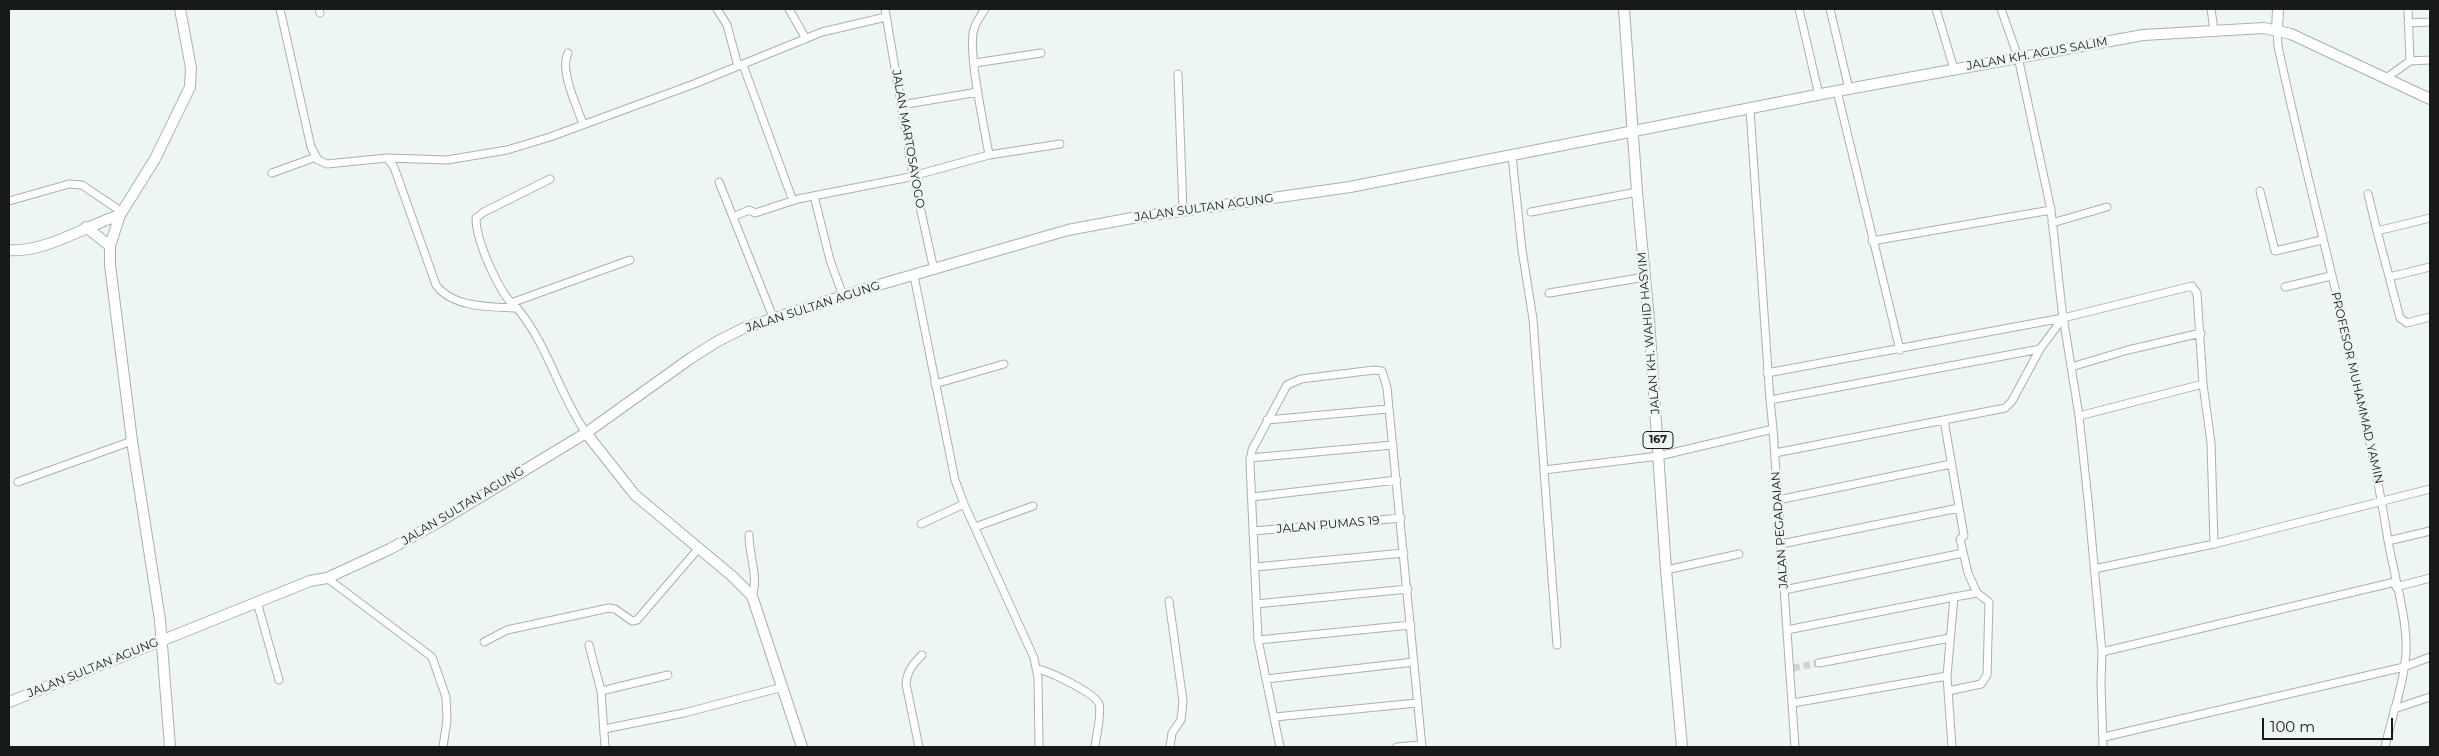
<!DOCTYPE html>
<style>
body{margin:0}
#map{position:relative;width:2439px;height:756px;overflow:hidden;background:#eef6f5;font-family:Montserrat,sans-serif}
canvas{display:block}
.frame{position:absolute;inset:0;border:10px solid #171a19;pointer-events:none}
.scale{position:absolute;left:2262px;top:718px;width:131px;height:22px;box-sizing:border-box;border:2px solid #171a19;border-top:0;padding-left:6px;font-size:15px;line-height:18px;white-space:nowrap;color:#171a19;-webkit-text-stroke:4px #eef6f5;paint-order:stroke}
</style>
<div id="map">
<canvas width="2439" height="756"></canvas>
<div class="frame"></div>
<div class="scale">100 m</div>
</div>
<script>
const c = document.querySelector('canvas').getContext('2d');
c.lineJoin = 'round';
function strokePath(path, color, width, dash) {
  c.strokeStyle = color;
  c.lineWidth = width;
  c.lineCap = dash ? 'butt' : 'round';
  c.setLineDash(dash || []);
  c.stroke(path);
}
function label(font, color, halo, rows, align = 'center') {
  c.font = font + ' Montserrat,sans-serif';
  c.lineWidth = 5;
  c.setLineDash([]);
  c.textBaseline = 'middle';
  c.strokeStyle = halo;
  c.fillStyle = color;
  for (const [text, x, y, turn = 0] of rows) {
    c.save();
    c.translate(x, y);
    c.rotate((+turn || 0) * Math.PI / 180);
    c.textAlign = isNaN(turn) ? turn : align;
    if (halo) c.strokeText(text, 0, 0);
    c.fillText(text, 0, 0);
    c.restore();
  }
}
strokePath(new Path2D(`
 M 1793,668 L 1819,663`), '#ced5d4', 7, [7, 3.5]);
const street = new Path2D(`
 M 280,9 L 311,147 L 318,160 L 327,164 L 387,158 L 394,167 L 436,285 C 453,308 491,307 517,308 C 548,345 559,394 586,433
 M 319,9 L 320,13
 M 717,9 L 727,25 L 738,66
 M 789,9 L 806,39
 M 885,9 L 913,175 L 934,270
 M 985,9 C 981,15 976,22 974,29 C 967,50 985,130 989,155
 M 1799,9 L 1819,95
 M 1830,9 L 1849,89
 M 1936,9 L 1954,69
 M 2001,9 L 2018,57 L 2051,210 L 2062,310 L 2079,416 L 2089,510 L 2102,652 L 2101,683 L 2103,747
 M 2211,9 L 2214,30
 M 2408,9 L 2410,61 L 2430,60
 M 2408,23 L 2430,22
 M 2277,31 L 2278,46 C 2313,211 2361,373 2388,540 C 2393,572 2405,608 2406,640 C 2408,673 2392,715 2385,747
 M 568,53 C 559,70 577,106 583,124
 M 975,63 L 1041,53
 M 743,65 L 793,201
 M 1178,74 L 1183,211
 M 2386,78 L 2410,61
 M 1837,91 L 1900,350
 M 901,105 L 978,92
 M 1750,110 L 1770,400
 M 1512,156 L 1522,250 L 1533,319 L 1544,470
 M 387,158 L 447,160 L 507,150 L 550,137 L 694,84 L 822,32 L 886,17
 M 272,173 L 316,157
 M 719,182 L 773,317
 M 2260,191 L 2275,251 L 2322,240
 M 2368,194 L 2377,231
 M 814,196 L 830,260 L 843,296
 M 9,201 L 69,184 L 82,185 L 122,212
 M 1531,212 L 1637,192
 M 733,217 L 749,210 L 755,213 L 798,199 L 905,178 L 989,155 L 1060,144
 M 2430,218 L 2377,231 L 2400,318 L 2407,323 L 2430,317
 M 2052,223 L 2107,207
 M 1872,241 L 2051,210
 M 914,276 L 955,480 L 964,504 L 1034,658 L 1038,678 L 1039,747
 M 2389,277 L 2430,267
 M 2285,287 L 2331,276
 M 1549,293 L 1645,277
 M 511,303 L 630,260
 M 516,308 C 499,293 476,241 476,218 L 484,212 L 550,179
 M 2071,367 L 2128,350 L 2201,333
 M 1767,373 L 2063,318 L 2192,286 L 2197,293 L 2203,384 L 2211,443 L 2214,544
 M 935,384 L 1004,364
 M 2079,416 L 2203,384
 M 1267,420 L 1388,409
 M 1944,420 L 1964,536 L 1960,539 L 1968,573 L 1977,593 L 1954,597 L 1947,676 L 1952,747
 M 1773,429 L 1770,400 L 2040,349
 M 1775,453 L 2005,408 L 2012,401 L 2040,349 L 2063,318
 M 1250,458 L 1393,445
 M 18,482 L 132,441
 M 1252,497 L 1397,480
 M 1778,500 L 1951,464
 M 921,524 L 964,504
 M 975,527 L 1033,506
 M 1254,531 L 1401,518
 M 749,535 C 749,557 759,576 752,596
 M 2388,541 L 2430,531
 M 1781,544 L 1959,508
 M 1255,567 L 1404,553
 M 2094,569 L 2214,544 L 2430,489
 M 1666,570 L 1739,554
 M 327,578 L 432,657 L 446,697 L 447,720 L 443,747
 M 2396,587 L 2430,578
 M 1784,590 L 1963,553
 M 1169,601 L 1183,701 L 1181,720 L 1172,733 L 1170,747
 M 257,602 L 279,680
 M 1256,604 L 1408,589
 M 1787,630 L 1954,597
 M 1258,640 L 1411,625
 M 484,642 L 507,630 L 609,608 L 615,609 L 632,621 L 637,620 L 698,549
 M 589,645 L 601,691 L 605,747
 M 1557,645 L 1544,470 L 1659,456 L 1773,429 L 1795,747
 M 2102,652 L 2395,582
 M 1819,663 L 1950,638
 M 1037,669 C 1049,671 1095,693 1099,704 C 1102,713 1096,737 1095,747
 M 1266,679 L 1414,662
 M 601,691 L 668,675
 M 1948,691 L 1981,684 L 1987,675 L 1989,602 L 1977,593
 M 1793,703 L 1947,676
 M 2394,709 L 2430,697
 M 1275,717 L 1417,703
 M 604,729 L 684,713 L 783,687
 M 2104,737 L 2404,667 L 2430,657
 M 919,747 L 906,684 C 907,671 913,664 922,655
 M 1280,747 L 1258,640 L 1250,463 L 1252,450 L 1287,385 L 1301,379 L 1374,370 L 1382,371 L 1387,388 L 1422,747
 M 1397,747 L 1421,745`);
const secondary = new Path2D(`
 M 2277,31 L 2278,9
 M 86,227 L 110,246
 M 9,250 C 45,253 85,226 120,215
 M 586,433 L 635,495 L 732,576 L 752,596 L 802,747
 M 9,702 L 310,581 L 327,578 L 390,549 L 437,523 L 586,433 L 691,358 L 718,341 L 744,328 L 868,288 L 1068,230 L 1132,218 L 1350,187 L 1837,91 L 2143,35 L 2264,28 L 2291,34 L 2430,99
 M 170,747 L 160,620 L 132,441 L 110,265 L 110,246 L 120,215 L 155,159 L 190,87 L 191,68 L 180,9`);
const primary = new Path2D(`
 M 1624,9 L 1637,192 L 1649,320 L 1666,570 L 1682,747`);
strokePath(street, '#a9b0b0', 9);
strokePath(secondary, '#a9b0b0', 12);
strokePath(primary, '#a9b0b0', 12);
strokePath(street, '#fff', 7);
strokePath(secondary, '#fff', 10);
strokePath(primary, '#fff', 10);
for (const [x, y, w] of [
 [1658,440,30]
]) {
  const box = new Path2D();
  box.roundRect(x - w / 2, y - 8.5, w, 17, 4);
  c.fillStyle = '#eef6f5';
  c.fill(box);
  strokePath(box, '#171a19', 1);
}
label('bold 11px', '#171a19', null, [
 ["167",1658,440]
]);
label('12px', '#171a19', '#eef6f5', [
 ["JALAN KH. AGUS SALIM",2037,54,-10],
 ["JALAN MARTOSAYOGO",908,139,80],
 ["JALAN SULTAN AGUNG",1204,208,-8],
 ["JALAN SULTAN AGUNG",813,307,-18],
 ["JALAN KH. WAHID HASYIM",1649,333,-95],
 ["PROFESOR MUHAMMAD YAMIN",2357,388,77],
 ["JALAN SULTAN AGUNG",463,506,-31],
 ["JALAN PUMAS 19",1328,525,-5],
 ["JALAN PEGADAIAN",1780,530,-94],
 ["JALAN SULTAN AGUNG",93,668,-22]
]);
</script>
